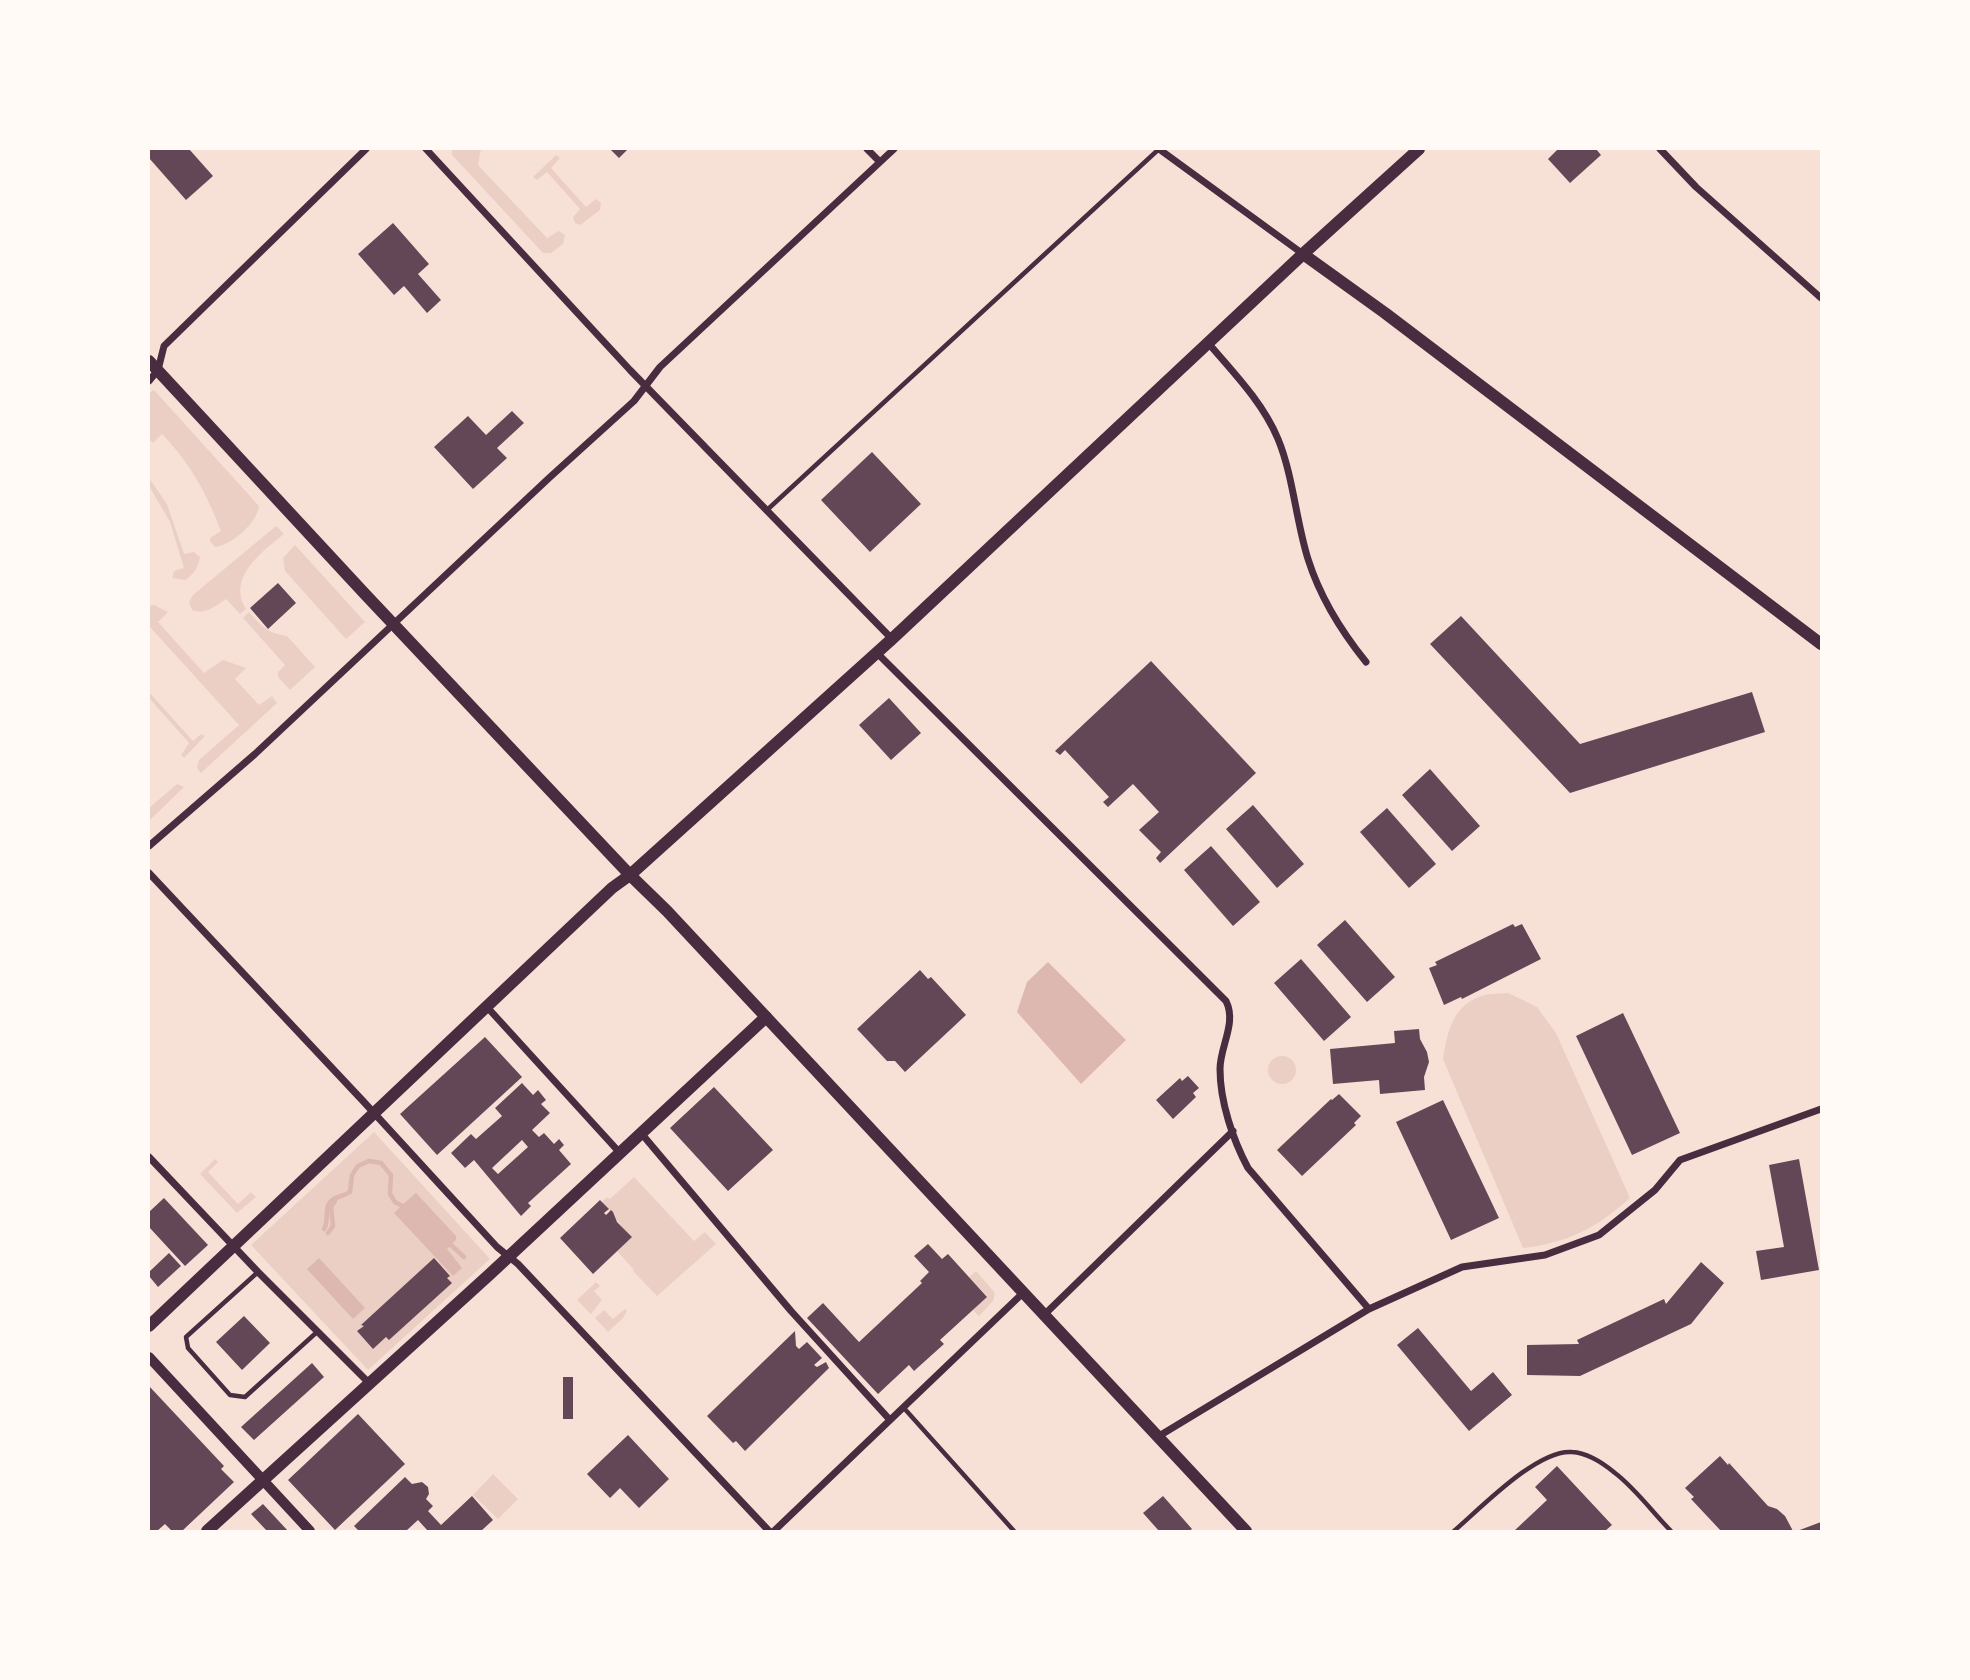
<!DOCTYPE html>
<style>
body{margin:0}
#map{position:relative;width:1970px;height:1680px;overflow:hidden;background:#f7e1d7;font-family:Helvetica,sans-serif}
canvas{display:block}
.frame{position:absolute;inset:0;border:150px solid #fffaf5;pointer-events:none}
</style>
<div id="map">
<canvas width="1970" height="1680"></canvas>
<div class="frame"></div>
</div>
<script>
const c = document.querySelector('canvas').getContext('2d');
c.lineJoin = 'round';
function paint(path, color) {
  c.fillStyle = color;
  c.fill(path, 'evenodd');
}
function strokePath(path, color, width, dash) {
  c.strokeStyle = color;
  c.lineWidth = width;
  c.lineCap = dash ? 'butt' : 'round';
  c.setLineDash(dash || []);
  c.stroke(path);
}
paint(new Path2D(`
 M 452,149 L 481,149 L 478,165 L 547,238 L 559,231 L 565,235 L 563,244 L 551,253 L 543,253 L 452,155 Z
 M 556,155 L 560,158 L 551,168 L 586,207 L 596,199 L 601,203 L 600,210 L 580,225 L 575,223 L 573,217 L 580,209 L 547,172 L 537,180 L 533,177 Z
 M 154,390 L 259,506 C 257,523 232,545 215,547 L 210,541 L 210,538 L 221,531 C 207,494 190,463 162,434 L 153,443 L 149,439 L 149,393 Z
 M 149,478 L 167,504 L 184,554 L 194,552 L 200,557 C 198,568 194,574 185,580 L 172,578 L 174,571 L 184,568 L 170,522 L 149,486 Z
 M 276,526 L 284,534 C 262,552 227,577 246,609 L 240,614 L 226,599 C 215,606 206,615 192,610 L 189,602 L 193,595 Z
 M 295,545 L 365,622 L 346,639 L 285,571 L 283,558 Z
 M 154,605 L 168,612 L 158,622 L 204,673 L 223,660 L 246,668 L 235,679 L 259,705 L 272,696 L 277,703 L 201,773 L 197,768 L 199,760 L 239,725 L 149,626 L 149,606 Z
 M 249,612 C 262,627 268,633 287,636 L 315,667 L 290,690 L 278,677 L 278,672 L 285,665 L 243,618 Z
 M 149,692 L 193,741 L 201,734 L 205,736 L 184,758 L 181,755 L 189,743 L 149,698 Z
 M 177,784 L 184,787 L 149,821 L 149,808 Z
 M 1508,993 L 1537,1007 L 1556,1033 L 1630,1198 C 1597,1228 1567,1243 1523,1248 L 1443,1059 C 1447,1034 1452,1007 1479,997 C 1487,993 1499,994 1508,993 Z
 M1268 1070a14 14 0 1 1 28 0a14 14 0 1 1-28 0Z
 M 374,1132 L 490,1259 L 368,1370 L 251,1245 Z
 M 215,1159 L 218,1162 L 208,1172 L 238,1204 L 251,1192 L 256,1197 L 237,1213 L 200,1174 Z
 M 634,1177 L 694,1241 L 705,1232 L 716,1244 L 657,1296 L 633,1271 L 634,1270 L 617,1251 L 631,1237 C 619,1224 614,1215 602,1202 L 607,1197 L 610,1199 Z
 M 976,1271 L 995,1293 L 993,1301 L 979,1316 L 973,1310 L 987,1296 L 969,1277 Z
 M 596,1282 L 600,1286 L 594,1291 L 602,1300 L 591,1314 L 577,1300 Z
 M 625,1309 L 627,1311 L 623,1318 L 608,1332 L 595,1318 L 604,1310 L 613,1319 Z
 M 493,1474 L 518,1499 L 498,1519 L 473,1495 Z`), '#ebcfc5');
paint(new Path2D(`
 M 1048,962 L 1126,1040 L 1081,1084 L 1017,1012 L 1027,982 Z
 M 416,1193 L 456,1236 L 456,1240 L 451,1244 C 444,1243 435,1243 429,1239 C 414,1228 426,1212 402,1205 Z
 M 401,1206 C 425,1214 413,1229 428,1240 C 434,1245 442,1244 450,1246 L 447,1249 L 462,1268 L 453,1276 L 394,1213 Z
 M 319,1258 L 365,1308 L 353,1319 L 307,1269 Z`), '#dcb8b0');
strokePath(new Path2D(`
 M 324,1229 C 330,1220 323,1207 332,1200 C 338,1196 344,1196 350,1192 L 352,1175 L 358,1166 L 369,1161 L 381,1163 L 391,1175 L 390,1194 L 395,1202 L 416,1213 L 423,1232 L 429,1240 L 451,1245 L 464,1257
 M 328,1233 L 333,1226 L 331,1207 L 335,1201`), '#dcb8b0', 4.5);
paint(new Path2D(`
 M 149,149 L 189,149 L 213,176 L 186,200 L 149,158 Z
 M 610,149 L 628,149 L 619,158 Z
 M 1558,149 L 1596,149 L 1601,155 L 1570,183 L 1548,159 Z
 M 393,223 L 429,264 L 418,274 L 441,300 L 427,313 L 404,286 L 394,295 L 358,254 Z
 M 512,411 L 524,423 L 497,448 L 507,458 L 473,489 L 434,447 L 468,416 L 486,435 Z
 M 872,452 L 921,504 L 870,552 L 821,500 Z
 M 278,583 L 296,603 L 268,629 L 250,608 Z
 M 1461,616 L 1580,744 L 1752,692 L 1765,732 L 1570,793 L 1430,644 Z
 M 1151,661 L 1256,773 L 1160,863 L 1156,858 L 1161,852 L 1139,830 L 1159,812 L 1133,784 L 1108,807 L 1103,802 L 1109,797 L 1065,750 L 1060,755 L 1055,751 Z
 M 889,698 L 921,733 L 891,760 L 859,725 Z
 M 1430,769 L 1480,826 L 1452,851 L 1402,795 Z
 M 1253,805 L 1304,864 L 1277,888 L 1226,829 Z
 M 1387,808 L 1436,864 L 1409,888 L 1360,832 Z
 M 1211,846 L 1260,902 L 1233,926 L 1184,870 Z
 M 1345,920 L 1395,977 L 1367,1002 L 1317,945 Z
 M 1513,924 L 1515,927 L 1522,924 L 1541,959 L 1462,999 L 1461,997 L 1444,1005 L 1429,968 L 1437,965 L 1435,962 Z
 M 1301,959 L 1351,1017 L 1324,1041 L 1274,983 Z
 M 920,970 L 928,979 L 931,977 L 966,1015 L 905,1072 L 895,1061 L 887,1061 L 857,1029 Z
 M 1623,1013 L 1680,1133 L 1632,1155 L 1576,1036 Z
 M 1419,1029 L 1420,1039 L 1427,1052 L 1429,1062 L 1424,1077 L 1425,1090 L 1380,1094 L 1379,1080 L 1333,1084 L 1330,1049 L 1395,1043 L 1394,1031 Z
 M 485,1037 L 522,1077 L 437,1155 L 400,1114 Z
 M 1188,1076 L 1199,1088 L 1193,1093 L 1196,1097 L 1173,1119 L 1156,1100 L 1180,1078 L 1182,1081 Z
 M 522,1083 L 533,1095 L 538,1090 L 546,1100 L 541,1104 L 550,1113 L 532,1130 L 539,1137 L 544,1133 L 554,1144 L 559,1139 L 564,1145 L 559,1150 L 571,1164 L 528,1203 L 531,1206 L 521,1216 L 474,1160 L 465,1168 L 451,1153 L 471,1134 L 476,1139 L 502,1116 L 495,1108 ZM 522,1140 L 528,1147 L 498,1174 L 492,1168 Z
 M 714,1087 L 773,1150 L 728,1191 L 670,1128 Z
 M 1339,1094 L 1361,1116 L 1354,1123 L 1356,1125 L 1302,1176 L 1277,1150 L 1331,1099 L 1332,1100 Z
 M 1443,1100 L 1499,1218 L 1451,1240 L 1396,1122 Z
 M 1799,1159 L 1819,1270 L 1761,1280 L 1756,1251 L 1784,1247 L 1769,1165 Z
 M 164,1198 L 208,1245 L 185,1266 L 149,1227 L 149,1212 Z
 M 600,1200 L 609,1209 L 604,1213 L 606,1215 L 611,1210 L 613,1212 L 617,1222 L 632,1237 L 593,1274 L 560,1238 Z
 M 928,1244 L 942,1259 L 948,1254 L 987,1297 L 940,1340 L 944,1344 L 914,1371 L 909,1365 L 878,1394 L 807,1318 L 823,1303 L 859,1342 L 922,1283 L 920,1281 L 929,1272 L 914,1256 Z
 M 169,1253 L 181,1266 L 158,1287 L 149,1276 L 149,1272 Z
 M 434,1258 L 450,1276 L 447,1278 L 452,1283 L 389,1340 L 386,1337 L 373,1349 L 357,1331 L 364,1326 L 361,1325 Z
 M 1701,1262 L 1724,1283 L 1691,1324 L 1580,1376 L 1527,1375 L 1527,1345 L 1579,1344 L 1577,1340 L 1664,1299 L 1666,1304 Z
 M 244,1316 L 270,1343 L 242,1370 L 216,1342 Z
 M 1418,1328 L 1471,1391 L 1493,1372 L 1512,1395 L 1469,1431 L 1397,1345 Z
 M 795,1331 L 796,1346 L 799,1349 L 807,1342 L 822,1358 L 814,1365 L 817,1367 L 826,1362 L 829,1368 L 745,1451 L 736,1441 L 733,1443 L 707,1416 Z
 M 312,1363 L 324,1377 L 254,1440 L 241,1427 Z
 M 563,1377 L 573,1377 L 573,1419 L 563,1419 Z
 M 149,1386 L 224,1466 L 221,1469 L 234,1482 L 182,1531 L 172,1531 L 165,1524 L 157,1531 L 149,1531 Z
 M 358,1414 L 405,1464 L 335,1530 L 288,1480 Z
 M 628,1435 L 669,1479 L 639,1508 L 620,1488 L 610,1498 L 587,1474 Z
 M 1720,1456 L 1728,1465 L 1729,1463 L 1768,1506 L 1777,1509 L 1785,1516 L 1793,1531 L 1721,1531 L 1691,1499 L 1694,1497 L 1685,1488 Z
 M 1557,1466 L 1612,1525 L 1605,1531 L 1514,1531 L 1547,1500 L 1535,1487 Z
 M 405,1477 L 412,1484 L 422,1482 L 428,1487 L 429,1494 L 426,1499 L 433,1506 L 428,1511 L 441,1525 L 472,1496 L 493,1520 L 481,1531 L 428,1531 L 418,1520 L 406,1531 L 359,1531 L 354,1526 Z
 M 1163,1496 L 1192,1529 L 1189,1531 L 1159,1531 L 1143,1513 Z
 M 263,1504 L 288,1531 L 267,1531 L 251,1514 Z
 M 1821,1522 L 1821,1531 L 1797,1531 Z`), '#644757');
strokePath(new Path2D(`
 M 767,510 L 1159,149
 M 258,1272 L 186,1337 L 188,1348 L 230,1395 L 245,1397 L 317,1332
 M 903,1407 L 1014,1531
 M 1454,1531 C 1480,1509 1537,1449 1572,1452 C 1588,1453 1603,1463 1615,1473 C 1636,1489 1653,1513 1671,1531`), '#4a2c40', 4.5);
strokePath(new Path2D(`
 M 426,149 L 630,370 L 892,639
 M 867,149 L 880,162
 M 1159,149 L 1303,254
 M 1660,149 L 1696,187 L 1821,298
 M 1209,344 C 1234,373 1263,403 1278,439 C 1293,475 1296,521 1308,559 C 1320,597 1341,631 1366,662
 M 149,381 L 158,370 L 164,346 L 366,149
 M 877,653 L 1226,1001 C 1237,1023 1220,1046 1220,1069 C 1220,1102 1233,1140 1248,1168 L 1369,1309
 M 149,846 L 255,754 L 549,478 L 634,401 L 660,367 L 894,149
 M 149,873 L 363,1101 L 497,1247 L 518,1264 L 769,1531
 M 487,1007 L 620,1153
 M 641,1133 L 791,1311 L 890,1420
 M 149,1157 L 258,1272 L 368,1382
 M 1045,1314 L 1233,1131
 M 1159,1436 L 1369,1309 L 1462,1267 L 1545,1255 L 1599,1235 L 1655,1190 L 1680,1160 L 1821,1109
 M 774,1531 L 1024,1292`), '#4a2c40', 7);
strokePath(new Path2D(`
 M 149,1357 L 310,1531`), '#4a2c40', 10);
strokePath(new Path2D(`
 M 149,1326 L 612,888 L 630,875
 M 207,1531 L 490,1274 L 766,1017`), '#4a2c40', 12);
strokePath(new Path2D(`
 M 1303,254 L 1385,313 L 1821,644
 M 149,361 L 364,593 L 630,875 L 667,911 L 1246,1531
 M 630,875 L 892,639 L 1303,254 L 1419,149`), '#4a2c40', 12);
</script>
